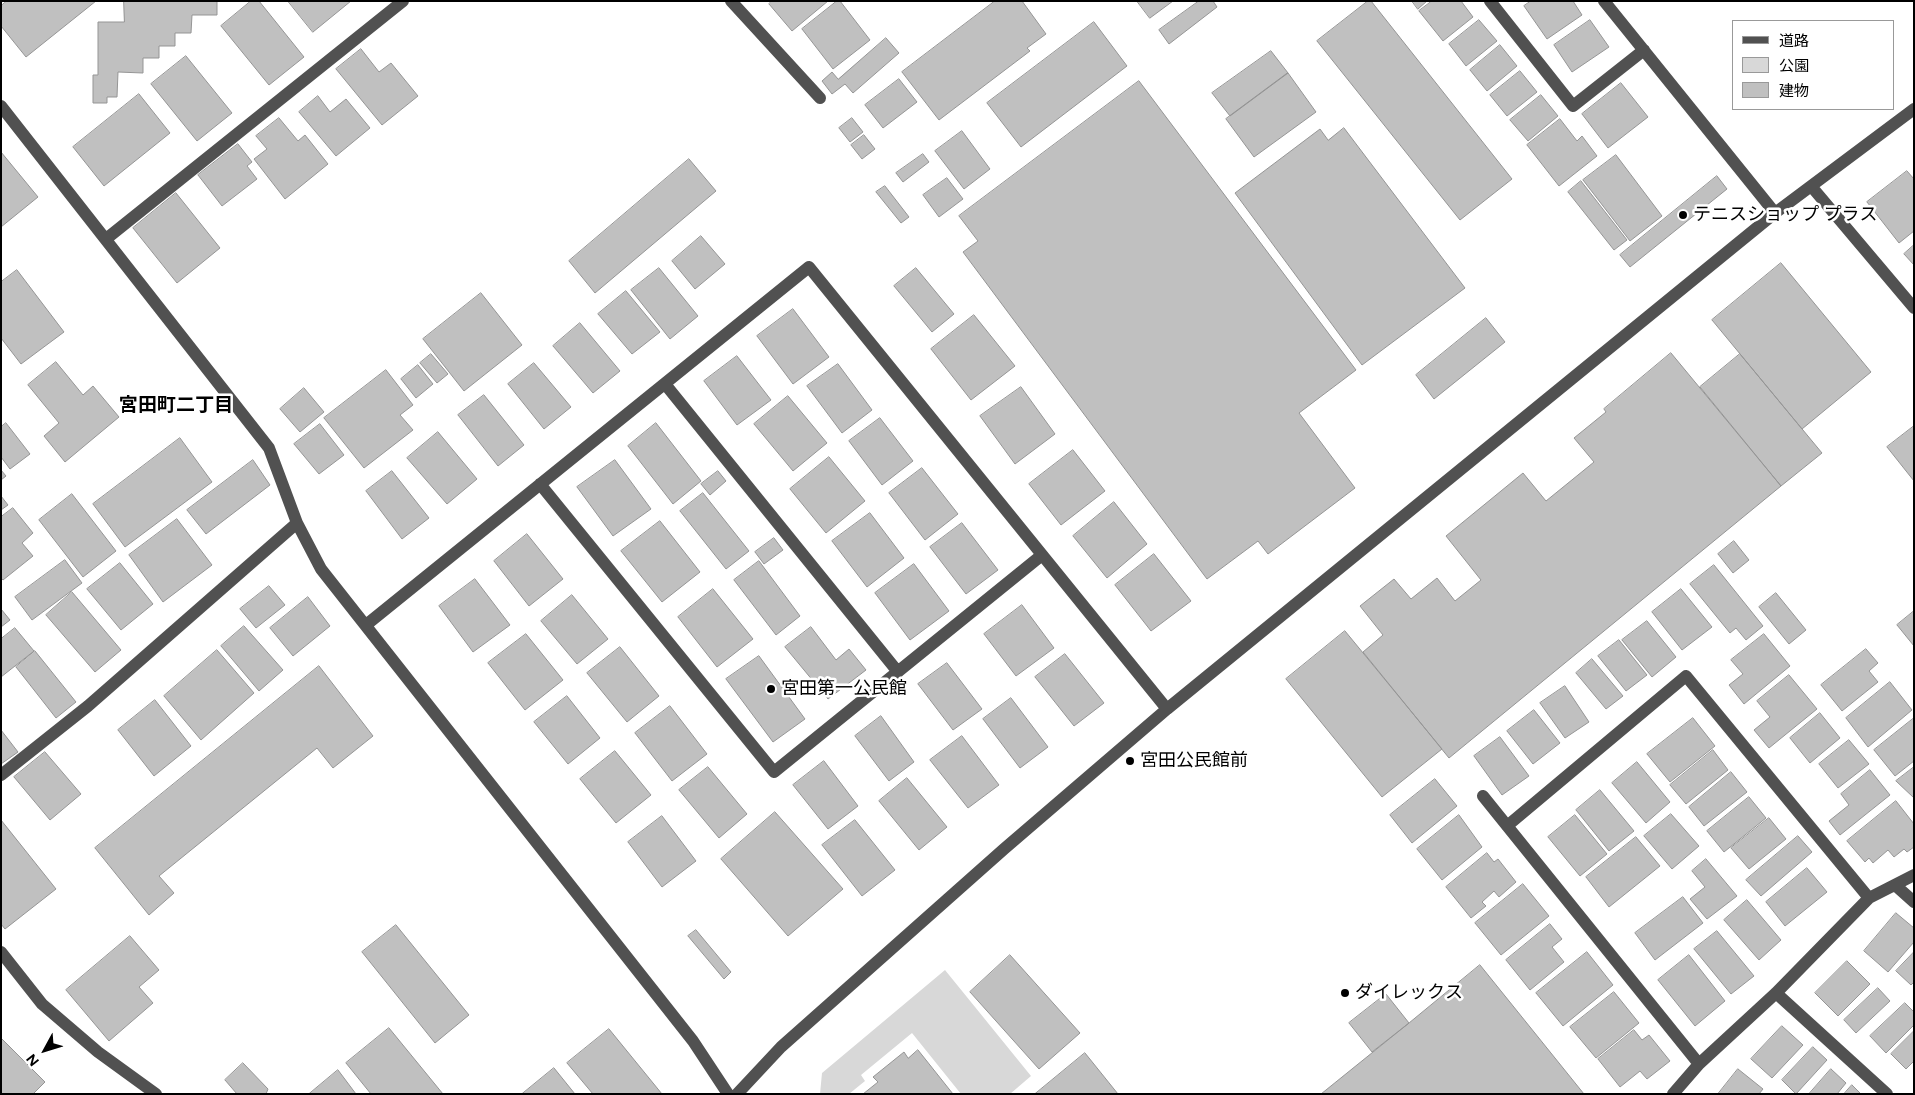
<!DOCTYPE html>
<meta charset="utf-8">
<style>
body{margin:0}
#map{position:relative;width:1915px;height:1095px;overflow:hidden;background:#fff;font-family:Figtree,"Noto Sans JP",sans-serif}
canvas{display:block}
.frame{position:absolute;inset:0;border:2px solid #000;pointer-events:none}
.legend{position:absolute;left:1732px;top:20px;width:162px;height:90px;box-sizing:border-box;background:#fff;border:1px solid #999;margin:0;padding:6px 9px;list-style:none;font-size:15px;color:#000}
.legend li{display:flex;align-items:center;gap:10px;height:25px}
.legend b{width:25px;border:1px solid #999}
.north{position:absolute;left:20px;top:1025px;width:50px;height:50px;-webkit-text-stroke:4px #fff;paint-order:stroke;rotate:231deg;font-size:14px;font-weight:700;line-height:20px;text-align:center;color:#000}
.north::after{content:'';display:block;margin:auto;width:18px;height:22px;background:#000;clip-path:polygon(50% 0,100% 100%,50% 72%,0 100%)}
</style>
<div id="map">
<canvas width="1915" height="1095"></canvas>
<div class="frame"></div>
<ul class="legend">
<li><b style="height:6px;background:#515151"></b>道路</li>
<li><b style="height:14px;background:#d8d8d8"></b>公園</li>
<li><b style="height:14px;background:#c0c0c0"></b>建物</li>
</ul>
<div class="north">N</div>
</div>
<script>
const c = document.querySelector('canvas').getContext('2d');
c.lineJoin = 'round';
function paint(path, color) {
  c.fillStyle = color;
  c.fill(path, 'evenodd');
}
function strokePath(path, color, width, dash) {
  c.strokeStyle = color;
  c.lineWidth = width;
  c.lineCap = dash ? 'butt' : 'round';
  c.setLineDash(dash || []);
  c.stroke(path);
}
function label(font, color, halo, rows, align = 'center') {
  c.font = font + ' Figtree,"Noto Sans JP",sans-serif';
  c.lineWidth = 5;
  c.setLineDash([]);
  c.textBaseline = 'middle';
  c.strokeStyle = halo;
  c.fillStyle = color;
  for (const [text, x, y, turn = 0] of rows) {
    c.save();
    c.translate(x, y);
    c.rotate((+turn || 0) * Math.PI / 180);
    c.textAlign = isNaN(turn) ? turn : align;
    if (halo) c.strokeText(text, 0, 0);
    c.fillText(text, 0, 0);
    c.restore();
  }
}
paint(new Path2D(`
 M 945,970 L 1031,1076 L 1010,1094 L 961,1094 L 912,1033 L 861,1075 L 865,1081 L 849,1094 L 820,1094 L 822,1073 Z`), '#d8d8d8');
const building = new Path2D(`
 M 7,1 L 96,1 L 26,57 L 1,26 L 1,6 Z
 M 124,1 L 217,1 L 217,15 L 192,15 L 191,33 L 175,33 L 175,46 L 159,46 L 159,58 L 143,58 L 143,73 L 118,72 L 117,97 L 107,97 L 107,103 L 93,103 L 93,75 L 98,75 L 98,22 L 124,22 Z
 M 251,1 L 259,1 L 304,57 L 269,85 L 221,26 Z
 M 288,1 L 351,1 L 313,32 Z
 M 772,1 L 828,1 L 792,31 L 769,4 Z
 M 837,1 L 840,1 L 870,40 L 833,69 L 802,29 Z
 M 995,1 L 1022,1 L 1046,34 L 1027,48 L 1030,51 L 939,120 L 902,72 Z
 M 1137,1 L 1173,1 L 1150,18 Z
 M 1199,1 L 1213,1 L 1217,7 L 1169,44 L 1159,30 Z
 M 1368,1 L 1371,1 L 1512,179 L 1460,220 L 1317,41 Z
 M 1412,1 L 1427,1 L 1418,9 Z
 M 1432,1 L 1461,1 L 1473,17 L 1443,41 L 1419,11 Z
 M 1531,1 L 1573,1 L 1582,15 L 1547,39 L 1524,6 Z
 M 1479,20 L 1497,41 L 1466,66 L 1449,44 Z
 M 1590,20 L 1609,47 L 1572,72 L 1554,45 Z
 M 1094,22 L 1127,66 L 1021,147 L 987,103 Z
 M 886,38 L 899,53 L 853,93 L 845,84 L 832,94 L 822,81 L 832,72 L 838,79 Z
 M 1500,45 L 1517,66 L 1487,91 L 1470,70 Z
 M 361,49 L 379,72 L 391,63 L 418,96 L 382,125 L 336,69 Z
 M 1271,51 L 1288,73 L 1230,116 L 1212,93 Z
 M 186,56 L 232,113 L 197,141 L 151,84 Z
 M 1520,71 L 1537,92 L 1507,116 L 1490,95 Z
 M 1288,73 L 1316,112 L 1254,157 L 1226,119 Z
 M 899,79 L 917,102 L 883,128 L 865,105 Z
 M 1139,81 L 1356,370 L 1299,413 L 1355,488 L 1268,554 L 1258,541 L 1207,579 L 963,252 L 978,241 L 959,216 Z
 M 1621,83 L 1648,117 L 1608,148 L 1582,114 Z
 M 139,94 L 170,133 L 104,186 L 73,147 Z
 M 1541,95 L 1558,116 L 1528,141 L 1510,120 Z
 M 318,96 L 330,112 L 346,99 L 370,128 L 336,156 L 299,112 Z
 M 279,118 L 298,141 L 305,135 L 328,164 L 285,199 L 254,159 L 267,149 L 256,136 Z
 M 852,118 L 863,132 L 850,142 L 839,128 Z
 M 1560,119 L 1577,141 L 1582,136 L 1597,156 L 1559,186 L 1527,145 Z
 M 1344,128 L 1465,288 L 1362,365 L 1235,193 L 1320,129 L 1328,140 Z
 M 962,131 L 990,169 L 964,189 L 935,151 Z
 M 864,135 L 875,149 L 862,159 L 851,145 Z
 M 238,144 L 252,162 L 247,166 L 257,179 L 222,206 L 198,175 Z
 M 1,152 L 38,197 L 1,227 Z
 M 923,154 L 929,162 L 903,182 L 896,173 Z
 M 1616,155 L 1662,216 L 1630,241 L 1583,180 Z
 M 689,159 L 716,191 L 595,293 L 569,261 Z
 M 1907,171 L 1914,179 L 1914,231 L 1899,243 L 1867,202 Z
 M 1717,176 L 1727,189 L 1630,267 L 1620,255 Z
 M 947,178 L 963,199 L 939,217 L 923,195 Z
 M 1581,181 L 1627,240 L 1614,250 L 1568,192 Z
 M 885,186 L 909,217 L 901,223 L 876,192 Z
 M 176,193 L 220,248 L 177,283 L 133,228 Z
 M 701,236 L 725,264 L 695,289 L 672,261 Z
 M 1914,245 L 1914,265 L 1904,254 Z
 M 1781,263 L 1871,372 L 1802,429 L 1712,320 Z
 M 659,268 L 698,316 L 670,339 L 631,290 Z
 M 916,268 L 954,314 L 932,332 L 894,286 Z
 M 17,270 L 64,332 L 21,364 L 1,338 L 1,282 Z
 M 626,291 L 660,332 L 632,354 L 598,314 Z
 M 481,293 L 522,345 L 464,391 L 423,339 Z
 M 793,309 L 829,357 L 793,384 L 757,336 Z
 M 974,315 L 1015,366 L 971,400 L 931,349 Z
 M 1486,318 L 1505,342 L 1434,399 L 1416,375 Z
 M 580,323 L 620,371 L 593,393 L 553,346 Z
 M 1671,353 L 1781,486 L 1449,758 L 1363,652 L 1383,635 L 1360,606 L 1394,579 L 1411,599 L 1437,578 L 1455,601 L 1481,580 L 1446,536 L 1523,473 L 1546,501 L 1594,462 L 1574,438 L 1606,412 L 1604,409 Z
 M 431,354 L 448,374 L 437,383 L 420,363 Z
 M 1740,354 L 1822,453 L 1781,486 L 1700,387 Z
 M 737,356 L 771,400 L 737,425 L 704,381 Z
 M 56,362 L 83,395 L 93,386 L 119,417 L 65,462 L 44,436 L 59,423 L 28,385 Z
 M 534,363 L 571,407 L 544,429 L 508,384 Z
 M 838,364 L 872,410 L 842,433 L 807,386 Z
 M 418,365 L 433,384 L 416,398 L 401,379 Z
 M 386,370 L 413,405 L 400,415 L 413,430 L 364,468 L 324,418 Z
 M 1021,387 L 1055,434 L 1015,464 L 980,416 Z
 M 304,388 L 324,412 L 300,432 L 280,409 Z
 M 484,395 L 524,445 L 498,466 L 458,415 Z
 M 788,396 L 827,443 L 793,471 L 754,424 Z
 M 880,418 L 913,461 L 882,485 L 849,441 Z
 M 6,423 L 30,454 L 10,469 L 1,457 L 1,427 Z
 M 656,423 L 701,481 L 673,504 L 628,446 Z
 M 320,424 L 344,455 L 319,474 L 294,444 Z
 M 1914,426 L 1914,481 L 1887,447 Z
 M 438,432 L 477,479 L 447,504 L 407,458 Z
 M 180,438 L 212,482 L 125,547 L 93,504 Z
 M 1073,450 L 1105,491 L 1061,525 L 1029,484 Z
 M 829,457 L 865,501 L 826,533 L 790,489 Z
 M 253,460 L 270,485 L 206,534 L 187,510 Z
 M 615,460 L 651,509 L 613,536 L 577,487 Z
 M 922,468 L 958,514 L 925,540 L 889,493 Z
 M 1,470 L 6,476 L 1,480 Z
 M 392,471 L 429,518 L 402,539 L 366,491 Z
 M 718,471 L 726,481 L 710,495 L 701,484 Z
 M 703,493 L 749,551 L 726,569 L 680,511 Z
 M 72,494 L 116,551 L 83,577 L 39,520 Z
 M 1,496 L 8,505 L 1,510 Z
 M 1114,502 L 1147,544 L 1107,578 L 1073,536 Z
 M 13,508 L 33,533 L 22,543 L 33,556 L 3,580 L 1,578 L 1,517 Z
 M 870,513 L 904,558 L 867,587 L 832,541 Z
 M 177,519 L 212,565 L 163,602 L 129,555 Z
 M 660,521 L 700,572 L 662,602 L 621,551 Z
 M 962,523 L 998,570 L 966,594 L 930,547 Z
 M 527,534 L 563,579 L 529,606 L 494,561 Z
 M 774,538 L 783,550 L 764,564 L 755,552 Z
 M 1734,541 L 1749,560 L 1733,573 L 1718,554 Z
 M 1154,554 L 1191,601 L 1151,631 L 1115,585 Z
 M 65,560 L 82,583 L 32,620 L 15,597 Z
 M 759,561 L 800,616 L 776,635 L 734,580 Z
 M 120,563 L 153,604 L 121,630 L 87,589 Z
 M 914,564 L 949,611 L 910,640 L 875,593 Z
 M 1714,565 L 1763,626 L 1746,640 L 1736,628 L 1730,633 L 1690,584 Z
 M 475,579 L 510,625 L 473,652 L 439,606 Z
 M 269,586 L 285,605 L 256,628 L 240,609 Z
 M 713,589 L 753,639 L 717,667 L 678,617 Z
 M 1681,589 L 1712,627 L 1682,650 L 1652,612 Z
 M 72,592 L 121,650 L 95,672 L 46,615 Z
 M 1776,593 L 1806,630 L 1789,644 L 1759,607 Z
 M 572,595 L 608,639 L 577,664 L 541,621 Z
 M 308,597 L 330,626 L 293,656 L 270,628 Z
 M 1022,605 L 1054,648 L 1016,676 L 984,634 Z
 M 1,609 L 10,620 L 1,627 Z
 M 1914,611 L 1914,646 L 1897,625 Z
 M 1647,621 L 1676,657 L 1652,677 L 1622,640 Z
 M 244,626 L 283,670 L 259,691 L 221,646 Z
 M 811,627 L 836,660 L 849,649 L 866,670 L 828,699 L 785,647 Z
 M 15,628 L 34,651 L 1,677 L 1,639 Z
 M 1345,631 L 1442,749 L 1382,797 L 1286,679 Z
 M 526,634 L 563,680 L 525,710 L 488,663 Z
 M 1764,634 L 1790,666 L 1744,704 L 1729,685 L 1743,674 L 1731,660 Z
 M 1619,640 L 1647,675 L 1626,691 L 1598,656 Z
 M 620,647 L 659,696 L 627,722 L 587,673 Z
 M 1866,649 L 1878,663 L 1869,671 L 1878,682 L 1842,711 L 1821,685 Z
 M 217,650 L 254,693 L 201,740 L 164,696 Z
 M 35,651 L 76,702 L 56,718 L 16,667 Z
 M 1065,654 L 1104,703 L 1074,726 L 1035,677 Z
 M 759,656 L 805,719 L 773,742 L 726,679 Z
 M 1592,659 L 1623,696 L 1606,709 L 1576,673 Z
 M 947,663 L 982,709 L 953,730 L 918,684 Z
 M 319,666 L 373,736 L 333,768 L 317,748 L 159,876 L 174,893 L 149,915 L 95,848 Z
 M 1789,675 L 1817,709 L 1769,748 L 1754,730 L 1770,717 L 1757,701 Z
 M 1890,682 L 1912,710 L 1868,747 L 1846,718 Z
 M 1565,686 L 1589,722 L 1565,738 L 1540,703 Z
 M 567,696 L 600,738 L 568,764 L 534,722 Z
 M 1011,698 L 1048,747 L 1020,768 L 983,719 Z
 M 155,700 L 191,746 L 154,776 L 118,730 Z
 M 670,706 L 707,754 L 672,781 L 635,733 Z
 M 1534,710 L 1560,743 L 1533,764 L 1507,731 Z
 M 1820,713 L 1840,738 L 1810,763 L 1790,738 Z
 M 881,716 L 914,762 L 889,781 L 855,736 Z
 M 1693,718 L 1715,746 L 1670,782 L 1647,754 Z
 M 1914,718 L 1914,761 L 1895,776 L 1874,750 Z
 M 1,730 L 18,752 L 1,764 Z
 M 962,736 L 999,785 L 968,808 L 930,760 Z
 M 1500,737 L 1529,776 L 1502,795 L 1474,756 Z
 M 1849,740 L 1869,764 L 1838,788 L 1819,764 Z
 M 1713,750 L 1728,770 L 1686,804 L 1670,785 Z
 M 615,751 L 651,795 L 616,823 L 580,779 Z
 M 45,752 L 81,794 L 50,820 L 14,777 Z
 M 824,761 L 858,806 L 828,829 L 793,785 Z
 M 1637,762 L 1670,802 L 1646,823 L 1612,783 Z
 M 708,767 L 747,814 L 719,838 L 679,790 Z
 M 1914,767 L 1914,798 L 1896,781 Z
 M 1870,770 L 1890,795 L 1840,835 L 1829,821 L 1849,805 L 1841,794 Z
 M 1731,772 L 1747,792 L 1704,826 L 1689,807 Z
 M 907,778 L 947,827 L 919,850 L 879,801 Z
 M 1435,779 L 1457,806 L 1412,843 L 1390,815 Z
 M 1600,790 L 1634,831 L 1609,851 L 1576,810 Z
 M 1749,797 L 1766,818 L 1724,852 L 1707,831 Z
 M 1896,801 L 1914,824 L 1914,847 L 1907,852 L 1904,849 L 1894,857 L 1888,850 L 1873,863 L 1869,858 L 1865,862 L 1847,841 Z
 M 775,812 L 843,889 L 788,936 L 721,859 Z
 M 1671,814 L 1699,846 L 1672,869 L 1644,836 Z
 M 1459,815 L 1482,847 L 1442,880 L 1417,849 Z
 M 1575,815 L 1607,854 L 1580,876 L 1548,837 Z
 M 662,816 L 696,861 L 662,887 L 628,842 Z
 M 1769,818 L 1786,839 L 1749,869 L 1731,848 Z
 M 1,820 L 56,889 L 5,929 L 1,924 Z
 M 855,820 L 895,870 L 862,896 L 822,845 Z
 M 1798,836 L 1812,852 L 1761,896 L 1746,880 Z
 M 1636,837 L 1660,866 L 1609,907 L 1586,877 Z
 M 1487,853 L 1494,862 L 1498,859 L 1516,882 L 1499,897 L 1494,891 L 1482,902 L 1486,906 L 1471,918 L 1446,887 Z
 M 1706,859 L 1737,896 L 1707,919 L 1690,899 L 1705,887 L 1692,871 Z
 M 1807,868 L 1827,892 L 1785,926 L 1766,902 Z
 M 1523,884 L 1549,916 L 1501,955 L 1475,923 Z
 M 1683,897 L 1703,923 L 1655,960 L 1635,933 Z
 M 1747,900 L 1781,940 L 1759,960 L 1724,920 Z
 M 1896,913 L 1914,928 L 1914,942 L 1888,972 L 1864,951 Z
 M 1550,924 L 1562,939 L 1552,947 L 1564,962 L 1530,990 L 1506,960 Z
 M 396,925 L 469,1015 L 435,1043 L 362,952 Z
 M 696,930 L 731,972 L 724,979 L 688,936 Z
 M 1717,931 L 1754,976 L 1731,994 L 1694,949 Z
 M 130,936 L 159,970 L 139,987 L 153,1003 L 109,1041 L 66,990 Z
 M 1587,952 L 1613,985 L 1563,1026 L 1536,993 Z
 M 1914,952 L 1914,982 L 1911,985 L 1896,971 Z
 M 1010,955 L 1080,1033 L 1039,1069 L 970,992 Z
 M 1689,955 L 1725,1001 L 1695,1026 L 1658,980 Z
 M 1847,961 L 1870,984 L 1838,1016 L 1815,993 Z
 M 1480,965 L 1584,1094 L 1321,1094 L 1409,1023 Z
 M 1878,988 L 1890,1001 L 1856,1033 L 1844,1020 Z
 M 1614,992 L 1639,1023 L 1596,1058 L 1570,1027 Z
 M 1386,994 L 1409,1023 L 1372,1052 L 1349,1023 Z
 M 1905,1003 L 1914,1012 L 1914,1025 L 1886,1053 L 1870,1036 Z
 M 1782,1026 L 1803,1045 L 1772,1078 L 1751,1059 Z
 M 389,1028 L 443,1094 L 371,1094 L 346,1063 Z
 M 609,1029 L 662,1094 L 593,1094 L 567,1063 Z
 M 1634,1030 L 1642,1040 L 1649,1035 L 1670,1061 L 1647,1079 L 1640,1071 L 1620,1087 L 1598,1059 Z
 M 1914,1031 L 1914,1061 L 1906,1069 L 1891,1054 Z
 M 1,1038 L 45,1082 L 33,1094 L 1,1094 Z
 M 1813,1047 L 1827,1060 L 1796,1094 L 1782,1080 Z
 M 918,1050 L 953,1094 L 863,1094 L 878,1082 L 873,1077 L 904,1052 L 908,1058 Z
 M 1085,1053 L 1118,1094 L 1035,1094 Z
 M 243,1063 L 268,1089 L 266,1094 L 237,1094 L 225,1080 Z
 M 554,1068 L 575,1094 L 522,1094 Z
 M 1738,1069 L 1763,1089 L 1759,1094 L 1718,1094 Z
 M 1831,1069 L 1846,1083 L 1837,1094 L 1809,1094 Z
 M 338,1070 L 356,1094 L 309,1094 Z
 M 1852,1085 L 1861,1094 L 1844,1094 Z`);
paint(building, '#c0c0c0');
strokePath(building, '#959595', 1);
strokePath(new Path2D(`
 M 731,1 L 820,98
 M 1490,1 L 1573,106 L 1644,50
 M 1604,1 L 1775,213
 M 1,106 L 269,448 L 297,523 L 321,569 L 693,1041 L 728,1094
 M 1811,186 L 1914,308
 M 106,239 L 403,1
 M 665,384 L 898,672
 M 540,484 L 774,772 L 1042,555
 M 366,625 L 809,267 L 1167,709
 M 1,775 L 88,706 L 297,523
 M 1483,796 L 1699,1064
 M 1507,826 L 1686,676 L 1869,898
 M 1895,885 L 1914,902
 M 1,952 L 42,1004 L 98,1052 L 156,1094
 M 1776,993 L 1887,1094
 M 737,1094 L 781,1047 L 1004,849 L 1167,709 L 1775,213 L 1914,109
 M 1673,1094 L 1699,1064 L 1776,993 L 1869,898 L 1914,875`), '#515151', 12);
for (const [x, y, r, color] of [
 [1683,215,5,"#000"],
 [771,689,5,"#000"],
 [1130,761,5,"#000"],
 [1345,993,5,"#000"]
]) {
  const dot = new Path2D();
  dot.arc(x, y, r, 0, 2 * Math.PI);
  c.fillStyle = color;
  c.fill(dot);
  strokePath(dot, '#fff', 2);
}
label('18px', '#000', '#fff', [
 ["テニスショップ プラス",1693,215],
 ["宮田第一公民館",781,689],
 ["宮田公民館前",1140,761],
 ["ダイレックス",1355,993]
], 'left');
label('bold 19px', '#000', '#fff', [
 ["宮田町二丁目",176,405]
]);
</script>
